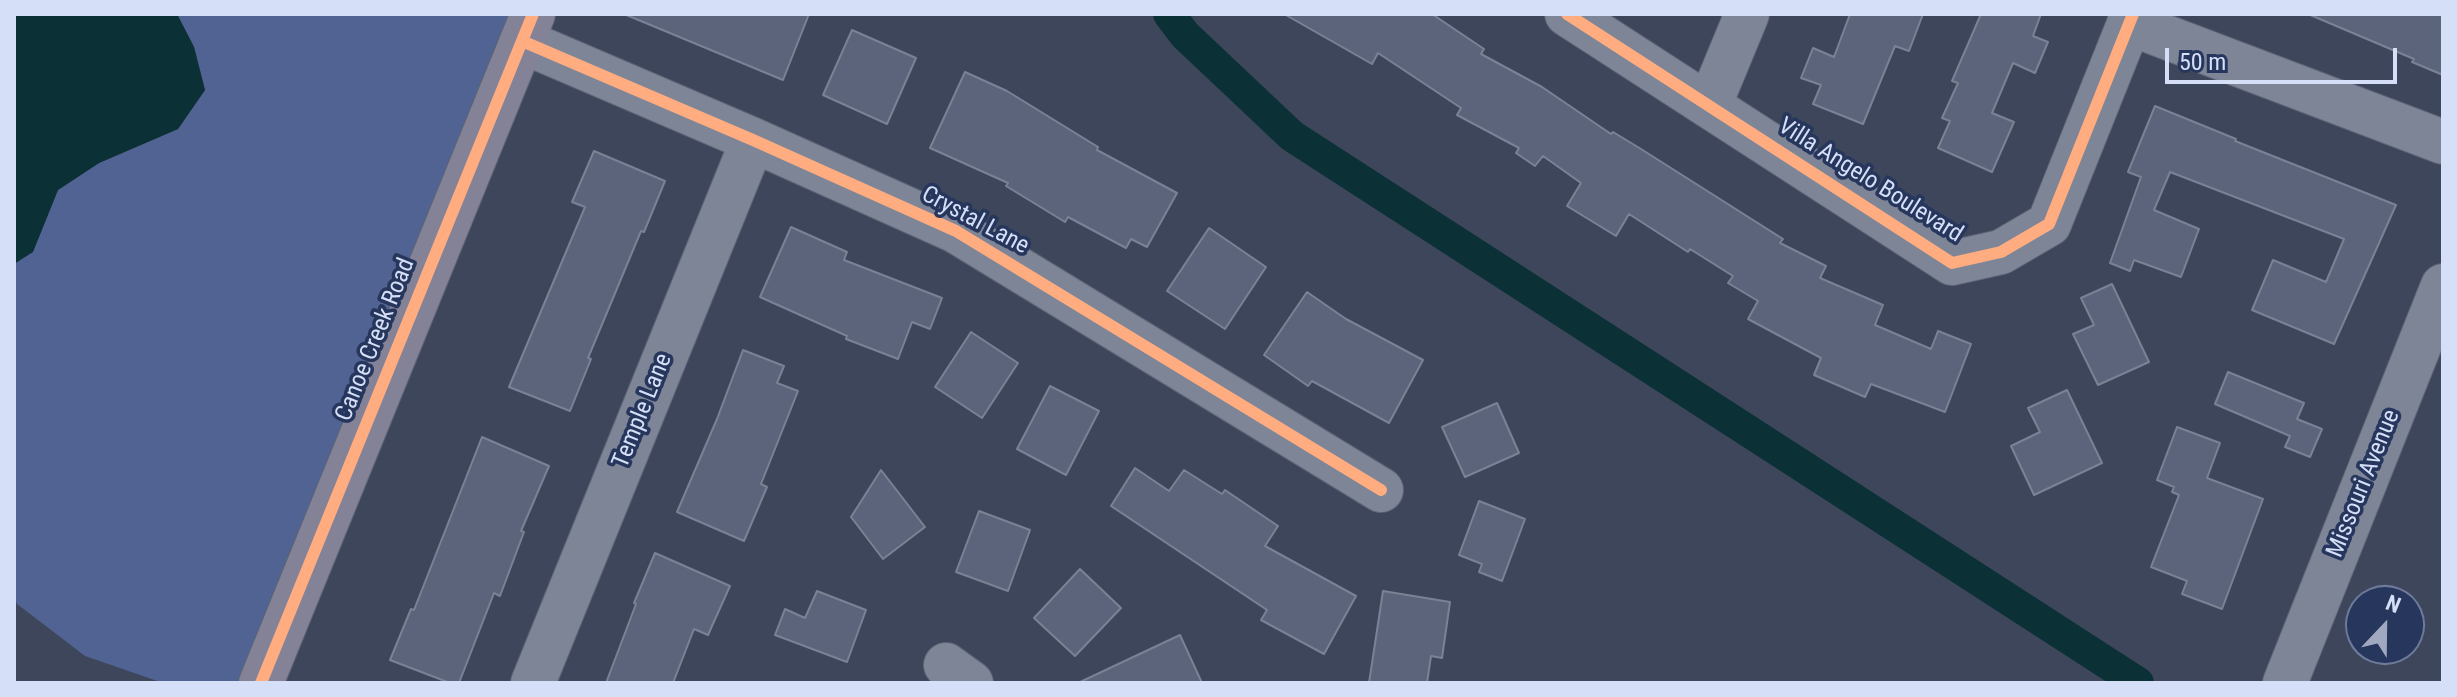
<!DOCTYPE html>
<style>
body{margin:0}
#map{position:relative;width:2457px;height:697px;overflow:hidden;background:#3e465b;font-family:"Roboto Condensed",sans-serif}
canvas{display:block}
.frame{position:absolute;inset:0;border:16px solid #d5dff7;pointer-events:none}
.north{position:absolute;left:2345px;top:585px;width:80px;height:80px;box-sizing:border-box;background:#27365c;border:2px solid #6d7a9a;border-radius:50%;rotate:22deg;font-size:22px;font-weight:700;line-height:32px;text-align:center;color:#d5dff7}
.north::after{content:'';display:block;margin:auto;width:28px;height:36px;background:#a0a9c0;clip-path:polygon(50% 0,100% 100%,50% 72%,0 100%)}
.scale{position:absolute;left:2165px;top:48px;width:232px;height:36px;box-sizing:border-box;border:4px solid #d5dff7;border-top:0;padding-left:10px;font-size:24px;line-height:28px;white-space:nowrap;color:#d5dff7;-webkit-text-stroke:6px #27365c;paint-order:stroke}
</style>
<div id="map">
<canvas width="2457" height="697"></canvas>
<div class="frame"></div>
<div class="north">N</div>
<div class="scale">50 m</div>
</div>
<script>
const c = document.querySelector('canvas').getContext('2d');
c.lineJoin = 'round';
function paint(path, color) {
  c.fillStyle = color;
  c.fill(path, 'evenodd');
}
function strokePath(path, color, width, dash) {
  c.strokeStyle = color;
  c.lineWidth = width;
  c.lineCap = dash ? 'butt' : 'round';
  c.setLineDash(dash || []);
  c.stroke(path);
}
function label(font, color, halo, rows, align = 'center') {
  c.font = font + ' "Roboto Condensed",sans-serif';
  c.lineWidth = 7;
  c.setLineDash([]);
  c.textBaseline = 'middle';
  c.strokeStyle = halo;
  c.fillStyle = color;
  for (const [text, x, y, turn = 0] of rows) {
    c.save();
    c.translate(x, y);
    c.rotate((+turn || 0) * Math.PI / 180);
    c.textAlign = isNaN(turn) ? turn : align;
    if (halo) c.strokeText(text, 0, 0);
    c.fillText(text, 0, 0);
    c.restore();
  }
}
paint(new Path2D(`
 M 177,14 L 516,14 L 244,683 L 163,683 L 85,656 L 17,604 L 14,597 L 14,264 L 33,251 L 58,190 L 99,163 L 178,129 L 205,90 L 194,47 Z`), '#516392');
paint(new Path2D(`
 M 14,14 L 177,14 L 194,47 L 205,90 L 178,129 L 99,163 L 58,190 L 33,252 L 14,264 Z`), '#0b3137');
strokePath(new Path2D(`
 M 1169,14 L 1185,35 L 1292,136 L 2138,683`), '#0b3137', 32);
const building = new Path2D(`
 M 624,14 L 809,14 L 783,80 Z
 M 1284,14 L 1432,14 L 1484,49 L 1481,54 L 1542,87 L 1611,134 L 1613,132 L 1641,149 L 1783,239 L 1780,243 L 1826,266 L 1820,278 L 1883,305 L 1875,325 L 1931,349 L 1938,331 L 1971,344 L 1945,412 L 1871,384 L 1865,397 L 1814,375 L 1821,358 L 1748,319 L 1758,301 L 1728,283 L 1733,276 L 1690,249 L 1688,252 L 1629,214 L 1616,236 L 1567,206 L 1581,183 L 1543,156 L 1535,166 L 1516,153 L 1519,148 L 1457,115 L 1461,108 L 1378,53 L 1372,64 Z
 M 1850,14 L 1923,14 L 1909,51 L 1895,46 L 1863,124 L 1813,104 L 1821,85 L 1801,78 L 1813,48 L 1834,57 Z
 M 1981,14 L 2041,14 L 2033,36 L 2048,42 L 2035,73 L 2013,63 L 1992,113 L 2014,122 L 1992,172 L 1938,148 L 1950,121 L 1942,118 L 1958,83 L 1952,81 Z
 M 2308,14 L 2443,14 L 2443,75 L 2412,62 L 2414,59 Z
 M 852,30 L 916,58 L 887,124 L 823,95 Z
 M 965,72 L 1007,91 L 1098,147 L 1097,150 L 1177,193 L 1147,247 L 1131,239 L 1126,248 L 1068,217 L 1065,222 L 1006,186 L 1008,183 L 930,148 Z
 M 2155,106 L 2236,139 L 2235,141 L 2396,205 L 2334,344 L 2252,310 L 2273,260 L 2326,282 L 2344,239 L 2170,172 L 2154,210 L 2199,229 L 2181,277 L 2134,260 L 2130,271 L 2110,263 L 2141,177 L 2128,172 Z
 M 594,151 L 665,181 L 644,232 L 641,231 L 588,358 L 591,359 L 570,411 L 509,387 L 585,207 L 572,202 Z
 M 791,227 L 847,252 L 844,260 L 942,298 L 930,329 L 912,322 L 898,359 L 846,339 L 847,336 L 760,297 Z
 M 1209,228 L 1266,267 L 1225,329 L 1167,291 Z
 M 2112,284 L 2149,362 L 2098,385 L 2073,334 L 2094,325 L 2081,298 Z
 M 1307,292 L 1346,319 L 1423,360 L 1389,423 L 1312,381 L 1308,386 L 1264,355 Z
 M 971,332 L 1018,363 L 982,418 L 935,387 Z
 M 743,350 L 784,366 L 777,383 L 798,391 L 761,484 L 767,487 L 744,541 L 677,512 L 717,419 Z
 M 2228,372 L 2304,403 L 2297,419 L 2322,429 L 2310,457 L 2285,447 L 2290,436 L 2215,404 Z
 M 1050,386 L 1099,411 L 1066,475 L 1017,449 Z
 M 2067,390 L 2102,463 L 2034,495 L 2011,446 L 2040,432 L 2028,408 Z
 M 1497,403 L 1519,453 L 1465,477 L 1442,427 Z
 M 2177,427 L 2220,443 L 2207,478 L 2263,499 L 2222,609 L 2182,594 L 2187,581 L 2151,567 L 2179,495 L 2172,492 L 2174,487 L 2157,480 Z
 M 482,437 L 549,466 L 521,531 L 524,532 L 500,596 L 494,593 L 459,683 L 450,683 L 390,660 L 411,609 L 414,610 Z
 M 1135,468 L 1169,491 L 1184,470 L 1222,494 L 1225,490 L 1278,526 L 1265,546 L 1356,596 L 1324,654 L 1261,620 L 1267,610 L 1111,506 Z
 M 881,470 L 925,527 L 883,559 L 851,517 Z
 M 1479,501 L 1525,519 L 1502,581 L 1479,572 L 1482,564 L 1459,555 Z
 M 979,511 L 1030,530 L 1008,591 L 956,572 Z
 M 655,553 L 730,586 L 708,635 L 694,629 L 673,683 L 606,683 L 636,604 L 634,603 Z
 M 1080,569 L 1121,608 L 1075,656 L 1034,618 Z
 M 817,591 L 866,610 L 847,662 L 775,635 L 785,609 L 805,618 Z
 M 1383,591 L 1450,602 L 1442,658 L 1431,656 L 1427,683 L 1369,683 Z
 M 1180,635 L 1202,683 L 1078,683 Z`);
paint(building, '#5b647a');
strokePath(building, '#7a8295', 2);
const minor = new Path2D(`
 M 1567,14 L 1952,263 L 2001,252 L 2049,224 L 2133,14
 M 2129,23 L 2443,142
 M 522,41 L 753,140 L 956,231 L 1381,490
 M 1709,106 L 1747,14
 M 946,665 L 971,683
 M 533,683 L 753,140
 M 2285,683 L 2443,286`);
const major = new Path2D(`
 M 261,683 L 533,14`);
strokePath(minor, '#5c6476', 46);
strokePath(major, '#5c6476', 46);
strokePath(minor, '#7e8596', 44);
strokePath(major, '#838297', 44);
strokePath(new Path2D(`
 M 1567,14 L 1952,263 L 2001,252 L 2049,224 L 2133,14
 M 522,41 L 753,140 L 956,231 L 1381,490
 M 261,683 L 533,14`), '#ffac80', 12);
label('24px', '#d5dff7', '#27365c', [
 ["Villa Angelo Boulevard",1870,181,32],
 ["Crystal Lane",975,221,28],
 ["Canoe Creek Road",376,340,-68],
 ["Temple Lane",643,411,-68],
 ["Missouri Avenue",2364,484,-68]
]);
</script>
